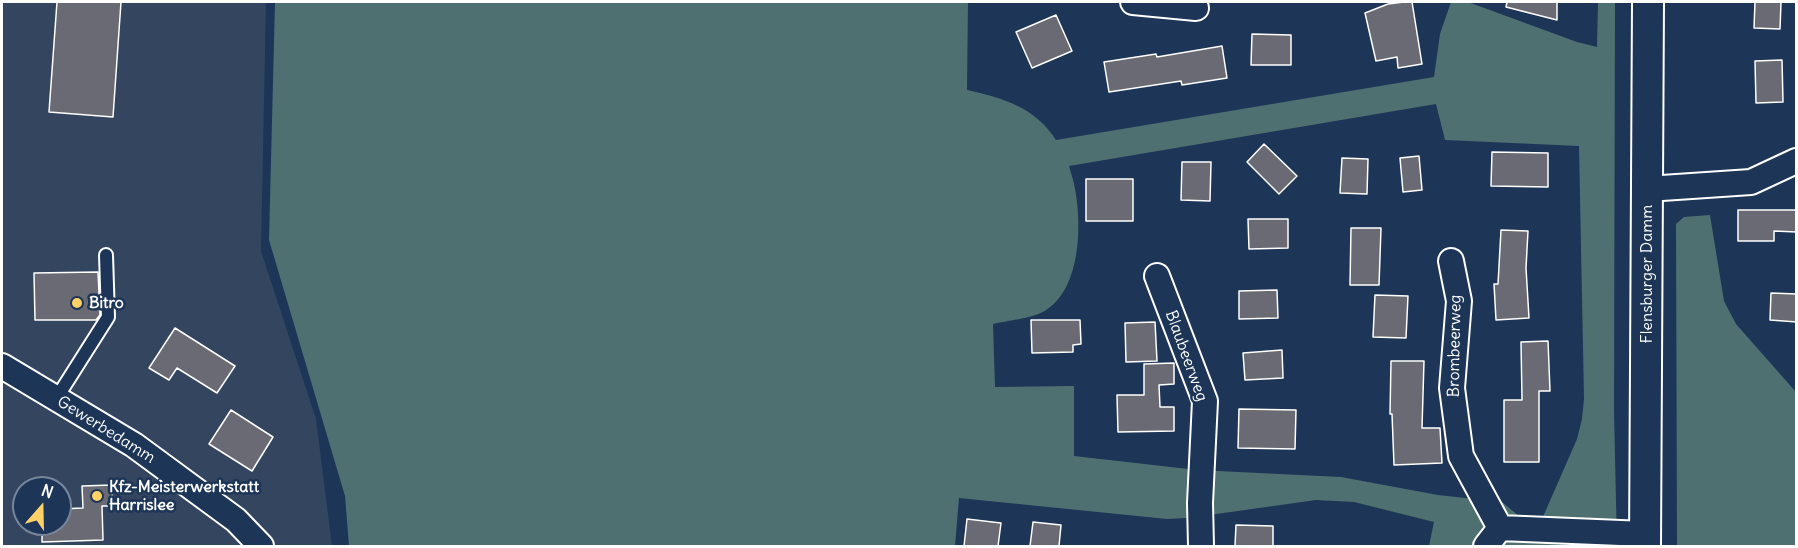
<!DOCTYPE html>
<style>
body{margin:0}
#map{position:relative;width:1798px;height:548px;overflow:hidden;background:#1d3557;font-family:Delius,sans-serif}
canvas{display:block}
.frame{position:absolute;inset:0;border:3px solid #fff;pointer-events:none}
.north{position:absolute;left:12px;top:476px;width:60px;height:60px;box-sizing:border-box;background:#1d3557;border:2px solid #77869a;border-radius:50%;rotate:20deg;font-size:16px;font-weight:700;line-height:24px;text-align:center;color:#fff}
.north::after{content:'';display:block;margin:auto;width:21px;height:27px;background:#ffd166;clip-path:polygon(50% 0,100% 100%,50% 72%,0 100%)}
</style>
<div id="map">
<canvas width="1798" height="548"></canvas>
<div class="frame"></div>
<div class="north">N</div>
</div>
<script>
const c = document.querySelector('canvas').getContext('2d');
c.lineJoin = 'round';
function paint(path, color) {
  c.fillStyle = color;
  c.fill(path, 'evenodd');
}
function strokePath(path, color, width, dash) {
  c.strokeStyle = color;
  c.lineWidth = width;
  c.lineCap = dash ? 'butt' : 'round';
  c.setLineDash(dash || []);
  c.stroke(path);
}
function label(font, color, halo, rows, align = 'center') {
  c.font = font + ' Delius,sans-serif';
  c.lineWidth = 5;
  c.setLineDash([]);
  c.textBaseline = 'middle';
  c.strokeStyle = halo;
  c.fillStyle = color;
  for (const [text, x, y, turn = 0] of rows) {
    c.save();
    c.translate(x, y);
    c.rotate((+turn || 0) * Math.PI / 180);
    c.textAlign = isNaN(turn) ? turn : align;
    if (halo) c.strokeText(text, 0, 0);
    c.fillText(text, 0, 0);
    c.restore();
  }
}
paint(new Path2D(`
 M 2,2 L 266,2 L 261,251 L 316,419 L 332,546 L 2,546 ZM 24,488 L 60,488 L 60,524 L 24,524 Z`), '#34455f');
paint(new Path2D(`
 M 275,2 L 968,2 L 967,90 C 1003,98 1035,107 1056,140 L 1434,77 L 1440,34 L 1451,2 L 1468,2 L 1577,42 L 1597,47 L 1598,2 L 1615,2 L 1614,411 L 1617,546 L 1429,546 L 1434,522 L 1354,502 L 1316,500 L 1188,518 L 1167,519 L 959,498 L 955,546 L 349,546 L 345,496 L 269,240 ZM 1436,104 L 1445,140 L 1579,146 L 1584,399 L 1582,419 L 1577,439 L 1542,519 L 1519,516 L 1502,502 L 1438,495 L 1341,477 L 1197,470 L 1074,456 L 1074,386 L 995,387 L 993,324 C 1006,321 1032,318 1043,312 C 1081,291 1082,226 1075,189 C 1074,181 1071,174 1069,166 Z
 M 1710,215 L 1724,301 L 1736,324 L 1796,392 L 1796,546 L 1677,546 L 1676,224 L 1684,217 Z`), '#4e7071');
const building = new Path2D(`
 M 57,2 L 121,2 L 113,117 L 49,112 Z
 M 1404,2 L 1412,2 L 1422,64 L 1398,68 L 1397,57 L 1376,61 L 1365,13 L 1388,4 Z
 M 1507,2 L 1557,2 L 1557,20 L 1506,7 Z
 M 1755,2 L 1781,2 L 1780,29 L 1754,28 Z
 M 1056,15 L 1072,51 L 1032,68 L 1016,32 Z
 M 1252,34 L 1291,35 L 1291,65 L 1251,65 Z
 M 1222,46 L 1227,78 L 1182,85 L 1181,81 L 1109,92 L 1104,62 L 1156,54 L 1157,57 Z
 M 1782,60 L 1783,102 L 1756,103 L 1755,61 Z
 M 1264,144 L 1297,176 L 1279,194 L 1247,162 Z
 M 1492,152 L 1548,153 L 1548,187 L 1491,186 Z
 M 1419,156 L 1422,190 L 1403,192 L 1400,158 Z
 M 1342,158 L 1368,159 L 1367,194 L 1340,193 Z
 M 1182,162 L 1211,162 L 1210,201 L 1181,200 Z
 M 1086,179 L 1133,179 L 1133,221 L 1086,221 Z
 M 1738,210 L 1797,210 L 1797,232 L 1774,231 L 1774,241 L 1738,241 Z
 M 1248,219 L 1288,219 L 1288,248 L 1249,249 Z
 M 1351,228 L 1381,228 L 1379,285 L 1350,285 Z
 M 1501,230 L 1528,231 L 1526,268 L 1529,318 L 1496,320 L 1494,284 L 1498,284 Z
 M 98,272 L 100,315 L 96,320 L 35,320 L 34,273 Z
 M 1277,290 L 1278,318 L 1239,319 L 1239,291 Z
 M 1771,293 L 1797,294 L 1797,322 L 1770,320 Z
 M 1375,295 L 1408,296 L 1406,338 L 1373,337 Z
 M 1031,320 L 1080,320 L 1081,344 L 1073,345 L 1073,352 L 1032,353 Z
 M 1155,322 L 1157,361 L 1126,362 L 1125,323 Z
 M 175,328 L 235,366 L 217,393 L 177,368 L 169,380 L 149,368 Z
 M 1548,341 L 1550,391 L 1539,391 L 1539,462 L 1504,462 L 1504,400 L 1522,400 L 1521,342 Z
 M 1282,350 L 1283,378 L 1245,380 L 1243,353 Z
 M 1391,361 L 1424,361 L 1422,428 L 1440,428 L 1442,463 L 1394,465 L 1392,414 L 1390,414 Z
 M 1174,363 L 1174,384 L 1159,385 L 1160,407 L 1174,407 L 1174,431 L 1118,432 L 1117,395 L 1144,395 L 1144,364 Z
 M 1239,409 L 1296,410 L 1295,449 L 1238,448 Z
 M 231,410 L 273,437 L 252,471 L 209,444 Z
 M 112,485 L 112,506 L 102,506 L 103,540 L 42,542 L 42,524 L 60,524 L 60,509 L 83,508 L 82,486 Z
 M 967,519 L 1001,523 L 998,546 L 964,546 Z
 M 1033,522 L 1061,525 L 1059,546 L 1030,546 Z
 M 1236,525 L 1273,526 L 1273,546 L 1235,546 Z`);
paint(building, '#696a73');
strokePath(building, '#fff', 1.5);
const service = new Path2D(`
 M 56,399 L 108,317 L 106,255`);
const minor = new Path2D(`
 M 1133,2 L 1196,8
 M 1647,189 L 1751,182 L 1796,161
 M 1451,261 L 1459,301 L 1452,388 L 1461,456 L 1500,528
 M 1157,276 L 1205,401 L 1200,503 L 1201,546
 M 2,366 L 134,445 L 236,520 L 261,546
 M 1486,546 L 1500,528 L 1645,534`);
const tertiary = new Path2D(`
 M 1645,546 L 1648,2`);
strokePath(service, '#fff', 16);
strokePath(minor, '#fff', 28);
strokePath(tertiary, '#fff', 34);
strokePath(service, '#1d3557', 12);
strokePath(minor, '#1d3557', 24);
strokePath(tertiary, '#1d3557', 30);
for (const [x, y, r, color] of [
 [77,303,6,"#ffd166"],
 [97,496,6,"#ffd166"]
]) {
  const dot = new Path2D();
  dot.arc(x, y, r, 0, 2 * Math.PI);
  c.fillStyle = color;
  c.fill(dot);
  strokePath(dot, '#1d3557', 2);
}
label('16px', '#fff', '#1d3557', [
 ["Flensburger Damm",1647,274,-90],
 ["Brombeerweg",1455,346,-89],
 ["Blaubeerweg",1186,356,70],
 ["Gewerbedamm",106,430,32]
]);
label('bold 16px', '#fff', '#1d3557', [
 ["Bitro",89,303],
 ["Kfz-Meisterwerkstatt",109,487],
 ["Harrislee",109,505]
], 'left');
</script>
